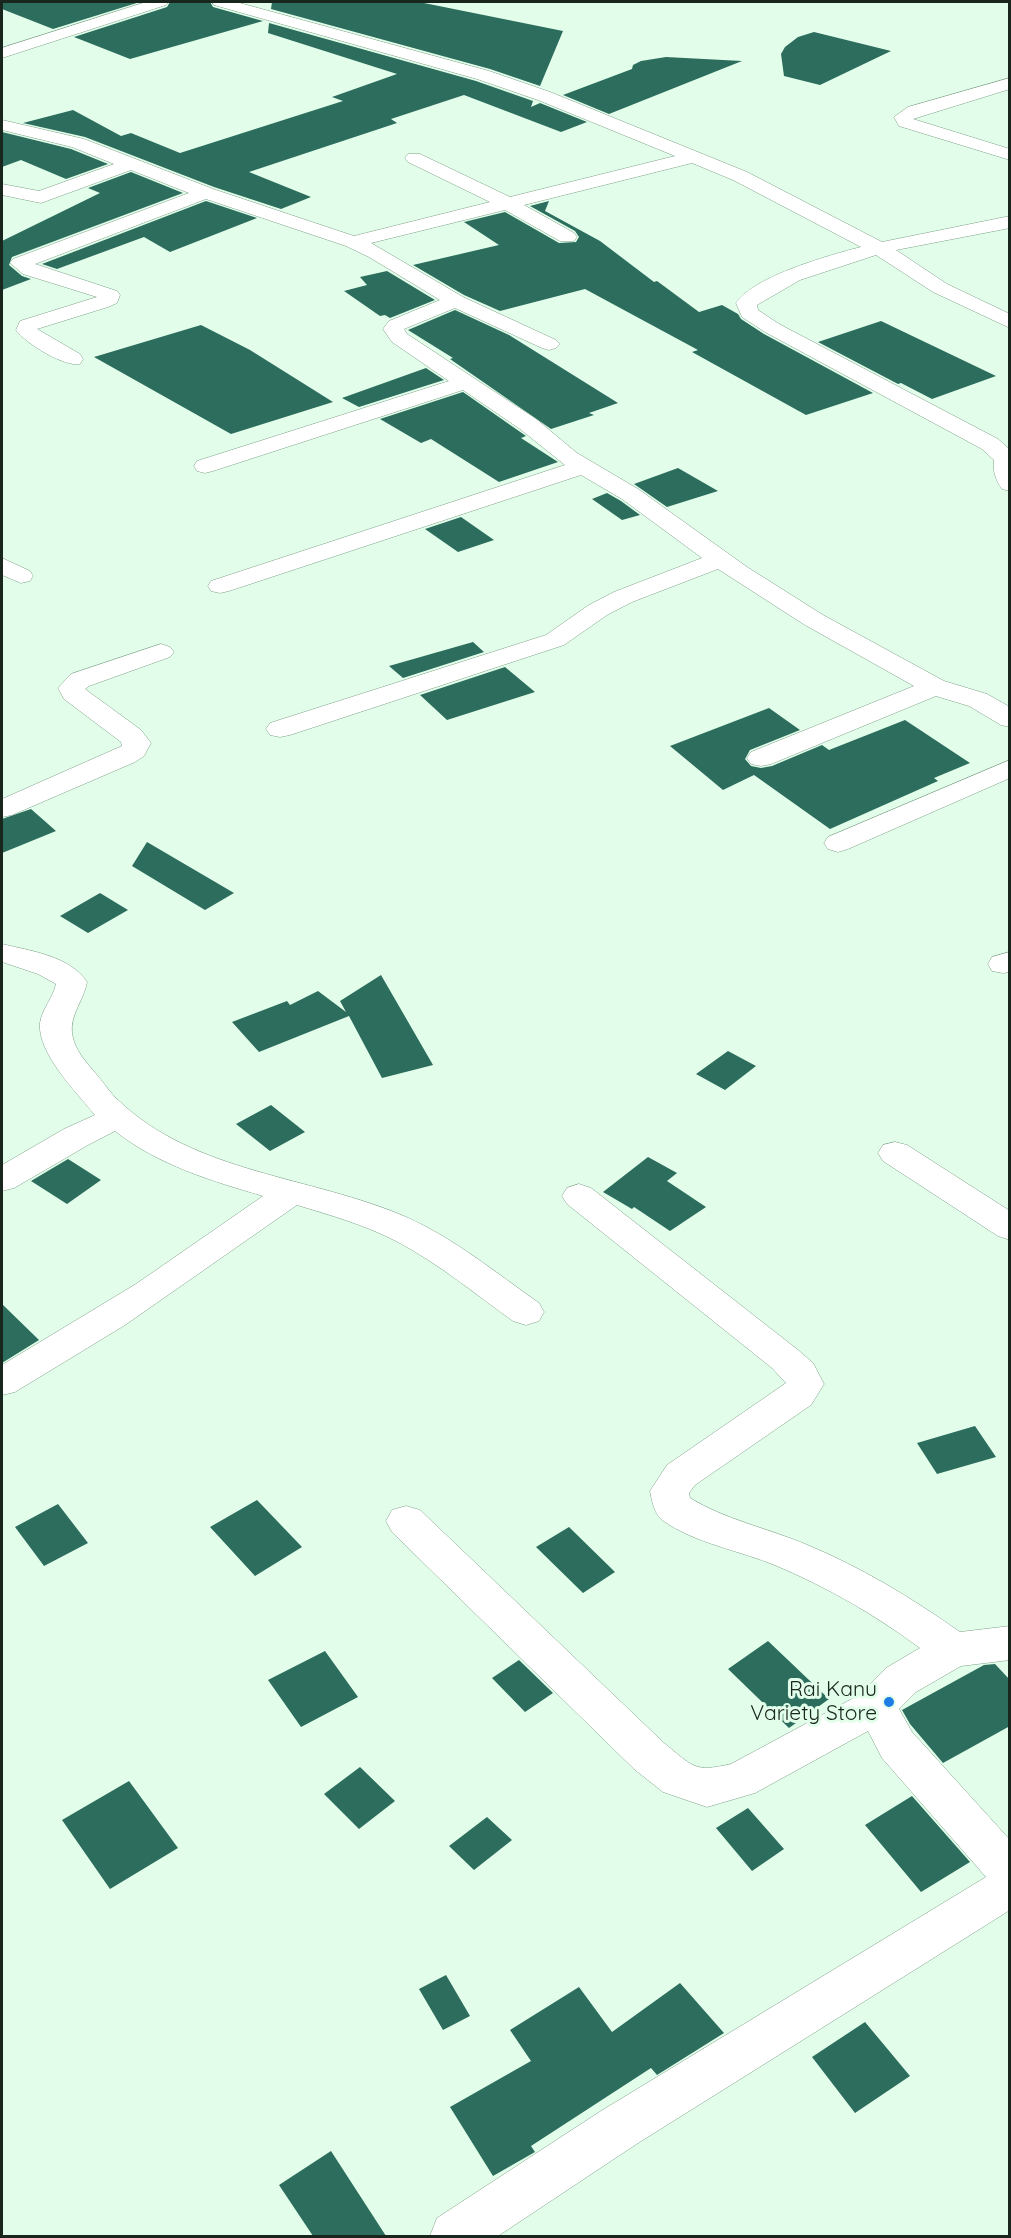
<!DOCTYPE html>
<style>
body{margin:0}
#map{position:relative;width:1011px;height:2238px;overflow:hidden;background:#e2feea;font-family:Quicksand,sans-serif}
canvas{display:block}
.frame{position:absolute;inset:0;border:3px solid #19261d;pointer-events:none}
</style>
<div id="map">
<canvas width="1011" height="2238"></canvas>
<div class="frame"></div>
</div>
<script>
const c = document.querySelector('canvas').getContext('2d');
c.lineJoin = 'round';
function paint(path, color) {
  c.fillStyle = color;
  c.fill(path, 'evenodd');
}
function strokePath(path, color, width, dash) {
  c.strokeStyle = color;
  c.lineWidth = width;
  c.lineCap = dash ? 'butt' : 'round';
  c.setLineDash(dash || []);
  c.stroke(path);
}
function label(font, color, halo, rows, align = 'center') {
  c.font = font + ' Quicksand,sans-serif';
  c.lineWidth = 6;
  c.setLineDash([]);
  c.textBaseline = 'middle';
  c.strokeStyle = halo;
  c.fillStyle = color;
  for (const [text, x, y, turn = 0] of rows) {
    c.save();
    c.translate(x, y);
    c.rotate((+turn || 0) * Math.PI / 180);
    c.textAlign = isNaN(turn) ? turn : align;
    if (halo) c.strokeText(text, 0, 0);
    c.fillText(text, 0, 0);
    c.restore();
  }
}
paint(new Path2D(`
 M 2,2 L 140,2 L 53,29 L 2,9 Z
 M 170,2 L 210,2 L 213,7 L 263,21 L 130,59 L 74,37 L 167,7 Z
 M 272,2 L 419,2 L 563,31 L 540,86 L 490,69 L 271,9 Z
 M 269,23 L 476,81 L 533,101 L 531,107 L 540,103 L 587,122 L 561,132 L 464,95 L 391,119 L 397,123 L 249,172 L 311,197 L 281,209 L 214,187 L 85,137 L 23,123 L 73,110 L 121,136 L 131,133 L 180,153 L 343,101 L 332,97 L 397,74 L 268,33 Z
 M 814,32 L 891,51 L 820,85 L 784,76 L 781,54 L 785,47 L 798,37 Z
 M 666,57 L 742,61 L 609,114 L 563,95 L 632,69 L 633,65 L 641,61 Z
 M 2,132 L 71,149 L 108,164 L 66,179 L 21,160 L 2,167 Z
 M 131,172 L 183,193 L 12,257 L 9,265 L 22,276 L 31,279 L 2,290 L 2,241 L 100,193 L 88,188 Z
 M 206,201 L 257,218 L 170,252 L 144,237 L 57,269 L 42,264 Z
 M 549,201 L 545,211 L 600,241 L 654,282 L 657,281 L 699,312 L 722,305 L 738,314 L 741,319 L 764,334 L 873,393 L 806,415 L 692,352 L 698,350 L 585,289 L 500,311 L 464,295 L 413,265 L 499,245 L 464,222 L 505,212 L 559,243 L 576,242 L 579,237 L 575,231 L 530,206 Z
 M 387,271 L 435,300 L 390,318 L 385,315 L 380,316 L 344,291 L 367,285 L 360,277 Z
 M 455,310 L 509,335 L 618,403 L 589,413 L 594,415 L 551,429 L 450,359 L 453,358 L 408,330 Z
 M 881,321 L 996,376 L 932,399 L 901,383 L 898,384 L 818,342 Z
 M 201,325 L 250,350 L 333,402 L 231,434 L 94,357 Z
 M 426,368 L 444,380 L 359,407 L 342,398 Z
 M 463,392 L 526,436 L 521,438 L 558,462 L 499,482 L 431,439 L 421,443 L 380,419 Z
 M 678,468 L 718,491 L 667,507 L 634,484 Z
 M 607,493 L 621,501 L 640,515 L 622,520 L 592,499 Z
 M 461,517 L 494,540 L 458,552 L 425,529 Z
 M 473,642 L 484,652 L 403,678 L 389,666 Z
 M 505,667 L 535,692 L 447,720 L 420,695 Z
 M 769,708 L 800,730 L 750,750 L 745,759 L 751,766 L 761,768 L 772,766 L 822,745 L 829,750 L 905,720 L 970,763 L 934,778 L 938,781 L 830,829 L 754,775 L 723,790 L 670,746 Z
 M 31,809 L 56,831 L 2,853 L 2,819 Z
 M 147,842 L 234,893 L 205,910 L 132,866 Z
 M 100,893 L 128,910 L 88,933 L 60,916 Z
 M 381,975 L 433,1065 L 382,1078 L 349,1016 L 259,1052 L 232,1022 L 287,1001 L 290,1005 L 318,991 L 346,1012 L 340,1001 Z
 M 728,1051 L 756,1066 L 725,1090 L 696,1074 Z
 M 271,1105 L 305,1132 L 270,1151 L 236,1124 Z
 M 648,1157 L 677,1173 L 667,1181 L 706,1207 L 670,1231 L 634,1207 L 632,1209 L 603,1192 Z
 M 68,1159 L 101,1180 L 67,1204 L 31,1181 Z
 M 2,1304 L 39,1340 L 2,1363 Z
 M 975,1426 L 996,1457 L 937,1474 L 917,1443 Z
 M 257,1500 L 302,1547 L 255,1576 L 210,1527 Z
 M 58,1504 L 88,1543 L 44,1566 L 15,1527 Z
 M 569,1527 L 615,1572 L 583,1593 L 536,1547 Z
 M 768,1641 L 829,1699 L 789,1728 L 728,1669 Z
 M 325,1651 L 358,1697 L 301,1727 L 268,1680 Z
 M 519,1660 L 553,1693 L 525,1712 L 492,1678 Z
 M 995,1664 L 1010,1680 L 1010,1726 L 943,1763 L 910,1724 L 902,1710 L 984,1665 Z
 M 360,1767 L 395,1801 L 359,1829 L 324,1794 Z
 M 129,1781 L 178,1848 L 110,1889 L 62,1820 Z
 M 912,1796 L 970,1862 L 921,1892 L 865,1825 Z
 M 748,1808 L 784,1849 L 752,1871 L 716,1828 Z
 M 487,1817 L 512,1840 L 474,1870 L 449,1846 Z
 M 446,1975 L 470,2016 L 443,2030 L 419,1989 Z
 M 680,1983 L 724,2033 L 657,2075 L 651,2068 L 531,2146 L 535,2152 L 493,2176 L 450,2107 L 531,2061 L 510,2030 L 579,1987 L 612,2032 Z
 M 865,2022 L 910,2076 L 855,2113 L 812,2057 Z
 M 331,2151 L 386,2236 L 313,2236 L 279,2185 Z`), '#2c6d5d');
const minor = new Path2D(`
 M 212,2 L 236,2 L 489,71 L 550,92 L 747,172 L 882,242 L 1010,216 L 1010,228 L 896,250 L 947,284 L 1010,314 L 1010,328 L 933,292 L 876,255 L 800,280 L 757,305 L 758,310 L 779,324 L 998,439 L 1010,450 L 1010,491 L 1002,489 C 995,479 993,472 994,460 L 982,449 L 765,332 L 742,317 L 736,303 C 754,276 830,255 861,247 L 733,180 L 692,163 L 524,205 L 574,233 L 577,237 L 574,241 L 560,241 L 505,210 L 371,243 L 463,297 L 556,340 L 560,344 L 556,348 L 549,350 L 542,348 L 455,308 L 404,329 L 407,334 L 536,419 L 577,453 L 638,489 L 747,567 L 823,615 L 944,681 L 987,694 L 1010,707 L 1010,727 L 1001,725 L 969,706 L 936,696 L 771,764 L 761,766 L 751,764 L 747,758 L 751,752 L 914,686 L 805,625 L 718,569 L 632,602 L 607,615 L 564,645 L 290,735 L 280,737 L 270,735 L 266,729 L 270,723 L 546,635 L 589,605 L 614,592 L 702,558 L 622,499 L 581,475 L 229,591 L 220,593 L 211,591 L 208,586 L 211,581 L 565,465 L 520,429 L 463,390 L 213,471 L 205,473 L 197,471 L 194,466 L 197,461 L 449,381 L 392,342 L 383,329 L 389,321 L 440,300 L 369,257 L 346,246 L 206,199 L 35,264 L 117,291 L 120,295 L 117,303 L 108,307 L 37,329 L 80,354 L 83,359 L 80,364 C 64,367 25,343 16,330 L 20,321 L 97,297 L 23,274 L 10,263 L 13,259 L 189,193 L 131,170 L 41,203 L 2,195 L 2,184 L 39,191 L 114,164 L 72,147 L 2,130 L 2,120 L 84,139 L 213,189 L 354,236 L 490,202 L 408,162 L 405,158 L 408,154 L 420,154 L 510,197 L 675,156 L 538,100 L 477,79 L 214,5 Z
 M 1010,78 L 1010,89 L 913,119 L 1010,149 L 1010,160 L 899,126 L 894,117 L 908,107 Z
 M 2,558 L 30,571 L 33,576 L 30,581 L 21,583 L 2,575 Z
 M 161,644 L 170,647 L 174,652 L 170,657 L 89,686 L 85,689 L 141,730 L 151,743 L 144,756 L 135,762 L 12,815 L 2,817 L 2,799 L 122,746 L 121,742 L 64,699 L 58,688 L 71,674 Z
 M 1010,760 L 1010,778 L 848,849 L 838,852 L 828,849 L 824,843 L 828,837 Z
 M 2,944 C 31,951 70,956 87,982 C 84,1000 70,1014 72,1033 C 74,1050 87,1063 97,1075 C 104,1083 110,1093 118,1100 C 195,1174 312,1176 406,1217 C 454,1238 496,1273 539,1303 L 544,1312 L 539,1321 L 526,1325 L 513,1321 C 475,1294 438,1263 396,1241 C 365,1225 330,1215 297,1205 L 125,1325 L 15,1392 L 2,1395 L 2,1365 L 136,1284 L 263,1196 C 212,1181 158,1165 115,1131 L 88,1145 L 14,1188 L 2,1191 L 2,1165 L 64,1129 L 95,1115 C 77,1093 37,1053 40,1023 C 42,1009 53,998 56,984 L 38,974 L 2,962 Z
 M 1010,952 L 1010,972 L 1003,973 L 992,971 L 988,964 L 992,957 Z
 M 895,1142 L 907,1145 L 1010,1211 L 1010,1240 L 998,1236 L 883,1161 L 878,1153 L 883,1145 Z
 M 579,1184 L 591,1188 L 798,1350 L 813,1363 L 824,1384 L 811,1405 L 695,1485 L 689,1493 L 690,1498 C 726,1520 767,1528 805,1544 C 861,1567 910,1597 960,1632 L 1010,1626 L 1010,1660 L 961,1666 L 916,1692 L 899,1709 L 912,1732 L 1010,1840 L 1010,1910 L 635,2145 L 498,2236 L 430,2236 L 437,2218 L 601,2111 L 986,1877 L 882,1758 L 868,1731 L 755,1793 L 707,1807 L 663,1792 L 634,1769 L 392,1532 L 386,1521 L 392,1510 L 406,1506 L 420,1510 L 664,1743 C 693,1766 693,1773 731,1764 L 861,1694 L 886,1668 L 920,1648 C 875,1615 829,1588 777,1566 C 739,1550 696,1544 662,1520 C 654,1513 652,1501 650,1491 L 667,1465 L 786,1383 L 772,1368 L 567,1204 L 562,1196 L 567,1188 Z`);
const major = new Path2D(`
 M 146,2 L 168,2 L 166,5 L 2,58 L 2,48 Z`);
strokePath(minor, '#7e9f88', 1);
strokePath(major, '#7e9f88', 1);
paint(minor, '#fff');
paint(major, '#fff');
for (const [x, y, r, color] of [
 [889,1702,6,"#1f7de6"]
]) {
  const dot = new Path2D();
  dot.arc(x, y, r, 0, 2 * Math.PI);
  c.fillStyle = color;
  c.fill(dot);
  strokePath(dot, '#e2feea', 2);
}
label('21px', '#19261d', '#e2feea', [
 ["Rai Kanu",877,1690],
 ["Variety Store",877,1714]
], 'right');
</script>
